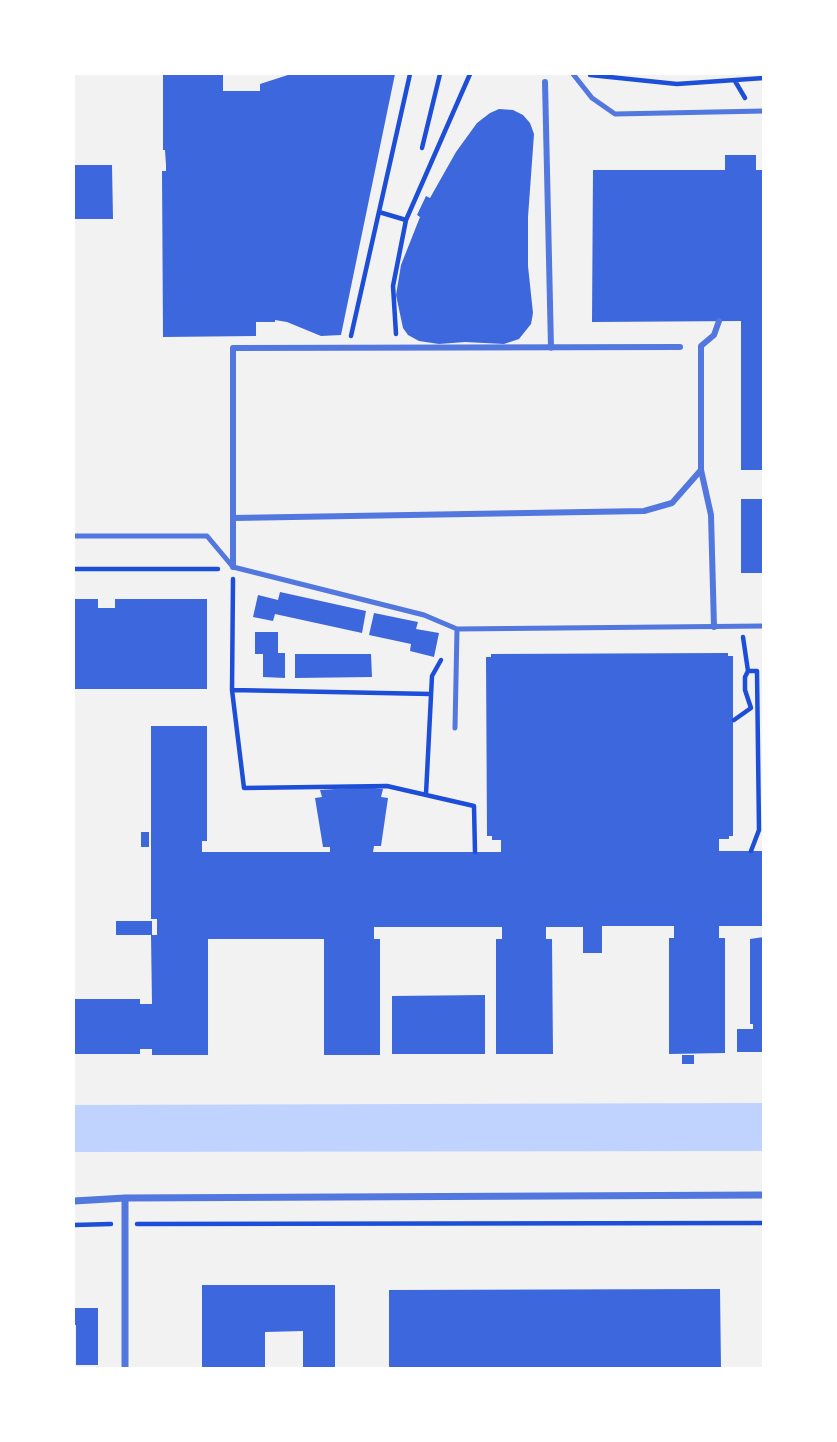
<!DOCTYPE html>
<style>
body{margin:0}
#map{position:relative;width:837px;height:1442px;overflow:hidden;background:#f2f2f2;font-family:"Libre Baskerville",serif}
canvas{display:block}
.frame{position:absolute;inset:0;border:75px solid #fff;pointer-events:none}
</style>
<div id="map">
<canvas width="837" height="1442"></canvas>
<div class="frame"></div>
</div>
<script>
const c = document.querySelector('canvas').getContext('2d');
c.lineJoin = 'round';
function paint(path, color) {
  c.fillStyle = color;
  c.fill(path, 'evenodd');
}
function strokePath(path, color, width, dash) {
  c.strokeStyle = color;
  c.lineWidth = width;
  c.lineCap = dash ? 'butt' : 'round';
  c.setLineDash(dash || []);
  c.stroke(path);
}
paint(new Path2D(`
 M 763,1103 L 763,1151 L 74,1152 L 74,1105 Z`), '#bfd3fe');
paint(new Path2D(`
 M 163,74 L 223,74 L 223,91 L 260,91 L 260,84 L 291,74 L 395,74 L 341,335 L 321,336 L 287,322 L 275,320 L 275,322 L 256,322 L 256,336 L 163,337 L 162,171 L 166,171 L 166,165 L 165,150 L 163,150 Z
 M 499,109 L 513,110 L 523,115 L 530,123 L 534,134 L 528,217 L 528,266 L 533,313 L 531,324 L 519,339 L 504,344 L 465,342 L 439,344 L 419,341 L 408,335 L 403,328 L 396,295 L 401,265 L 420,217 L 417,215 L 426,196 L 430,198 L 456,152 L 477,123 L 490,113 Z
 M 725,155 L 756,155 L 756,170 L 764,170 L 764,470 L 741,470 L 741,321 L 592,322 L 593,170 L 725,170 Z
 M 74,165 L 112,165 L 113,219 L 74,219 Z
 M 741,499 L 764,499 L 764,573 L 741,573 Z
 M 280,592 L 366,611 L 362,633 L 275,614 L 273,621 L 253,617 L 258,595 L 278,600 Z
 M 74,599 L 98,599 L 98,608 L 115,608 L 115,599 L 207,599 L 207,689 L 74,689 Z
 M 374,613 L 418,622 L 416,629 L 439,633 L 434,657 L 410,651 L 411,644 L 369,635 Z
 M 255,632 L 278,632 L 278,653 L 285,653 L 285,678 L 263,677 L 263,654 L 255,654 Z
 M 728,653 L 728,656 L 733,656 L 733,836 L 729,836 L 729,839 L 719,839 L 719,851 L 764,851 L 764,926 L 719,926 L 719,938 L 725,938 L 725,1053 L 669,1054 L 669,938 L 674,938 L 674,926 L 602,926 L 602,953 L 583,953 L 583,927 L 546,927 L 546,939 L 552,939 L 553,1054 L 496,1054 L 496,939 L 502,939 L 502,927 L 374,927 L 374,939 L 380,939 L 380,1055 L 324,1055 L 324,939 L 208,939 L 208,1055 L 152,1055 L 152,1049 L 140,1049 L 140,1054 L 74,1054 L 74,999 L 140,999 L 140,1004 L 152,1004 L 151,935 L 116,935 L 116,921 L 152,921 L 152,935 L 157,935 L 157,919 L 151,919 L 151,726 L 207,726 L 207,841 L 202,841 L 202,852 L 330,852 L 330,847 L 323,847 L 315,798 L 322,797 L 320,790 L 366,787 L 383,789 L 381,797 L 388,798 L 381,846 L 374,846 L 373,852 L 501,852 L 501,840 L 492,840 L 492,836 L 487,836 L 486,657 L 491,657 L 491,654 Z
 M 295,654 L 371,654 L 372,677 L 295,678 Z
 M 141,832 L 149,832 L 149,847 L 141,847 Z
 M 764,937 L 764,1052 L 737,1052 L 737,1029 L 753,1029 L 753,1024 L 750,1024 L 750,939 Z
 M 485,995 L 485,1054 L 392,1054 L 392,996 Z
 M 682,1055 L 694,1055 L 694,1064 L 682,1064 Z
 M 202,1285 L 335,1285 L 335,1368 L 303,1368 L 303,1331 L 265,1332 L 265,1368 L 202,1368 Z
 M 720,1289 L 721,1368 L 389,1368 L 389,1290 Z
 M 74,1308 L 98,1308 L 98,1365 L 76,1365 L 76,1325 L 74,1325 Z`), '#3d67dc');
strokePath(new Path2D(`
 M 590,75 L 677,84 L 764,78
 M 735,81 L 745,98
 M 422,148 L 440,74
 M 379,212 L 406,220
 M 396,334 L 393,286 L 406,220 L 470,74
 M 351,336 L 410,74
 M 74,569 L 218,569
 M 233,579 L 232,690 L 244,788 L 387,786 L 474,806 L 475,852
 M 748,671 L 757,671 L 759,830 L 751,851
 M 232,690 L 431,694
 M 734,720 L 751,708 L 745,690 L 745,677 L 748,671 L 743,637
 M 426,794 L 432,676 L 441,660
 M 137,1224 L 764,1223
 M 74,1225 L 111,1224`), '#1d4ed8', 4.5);
strokePath(new Path2D(`
 M 573,74 L 592,98 L 615,114 L 764,111
 M 74,536 L 207,536 L 233,567 L 424,615 L 457,629 L 764,626
 M 455,728 L 457,629`), '#5277de', 5);
strokePath(new Path2D(`
 M 545,82 L 551,348
 M 233,518 L 644,511 L 672,503 L 701,470
 M 233,567 L 233,348 L 680,347
 M 714,627 L 711,515 L 701,470 L 701,346 L 714,335 L 719,321`), '#5277de', 6);
strokePath(new Path2D(`
 M 125,1198 L 125,1368
 M 74,1201 L 125,1198 L 764,1195`), '#5277de', 7);
</script>
